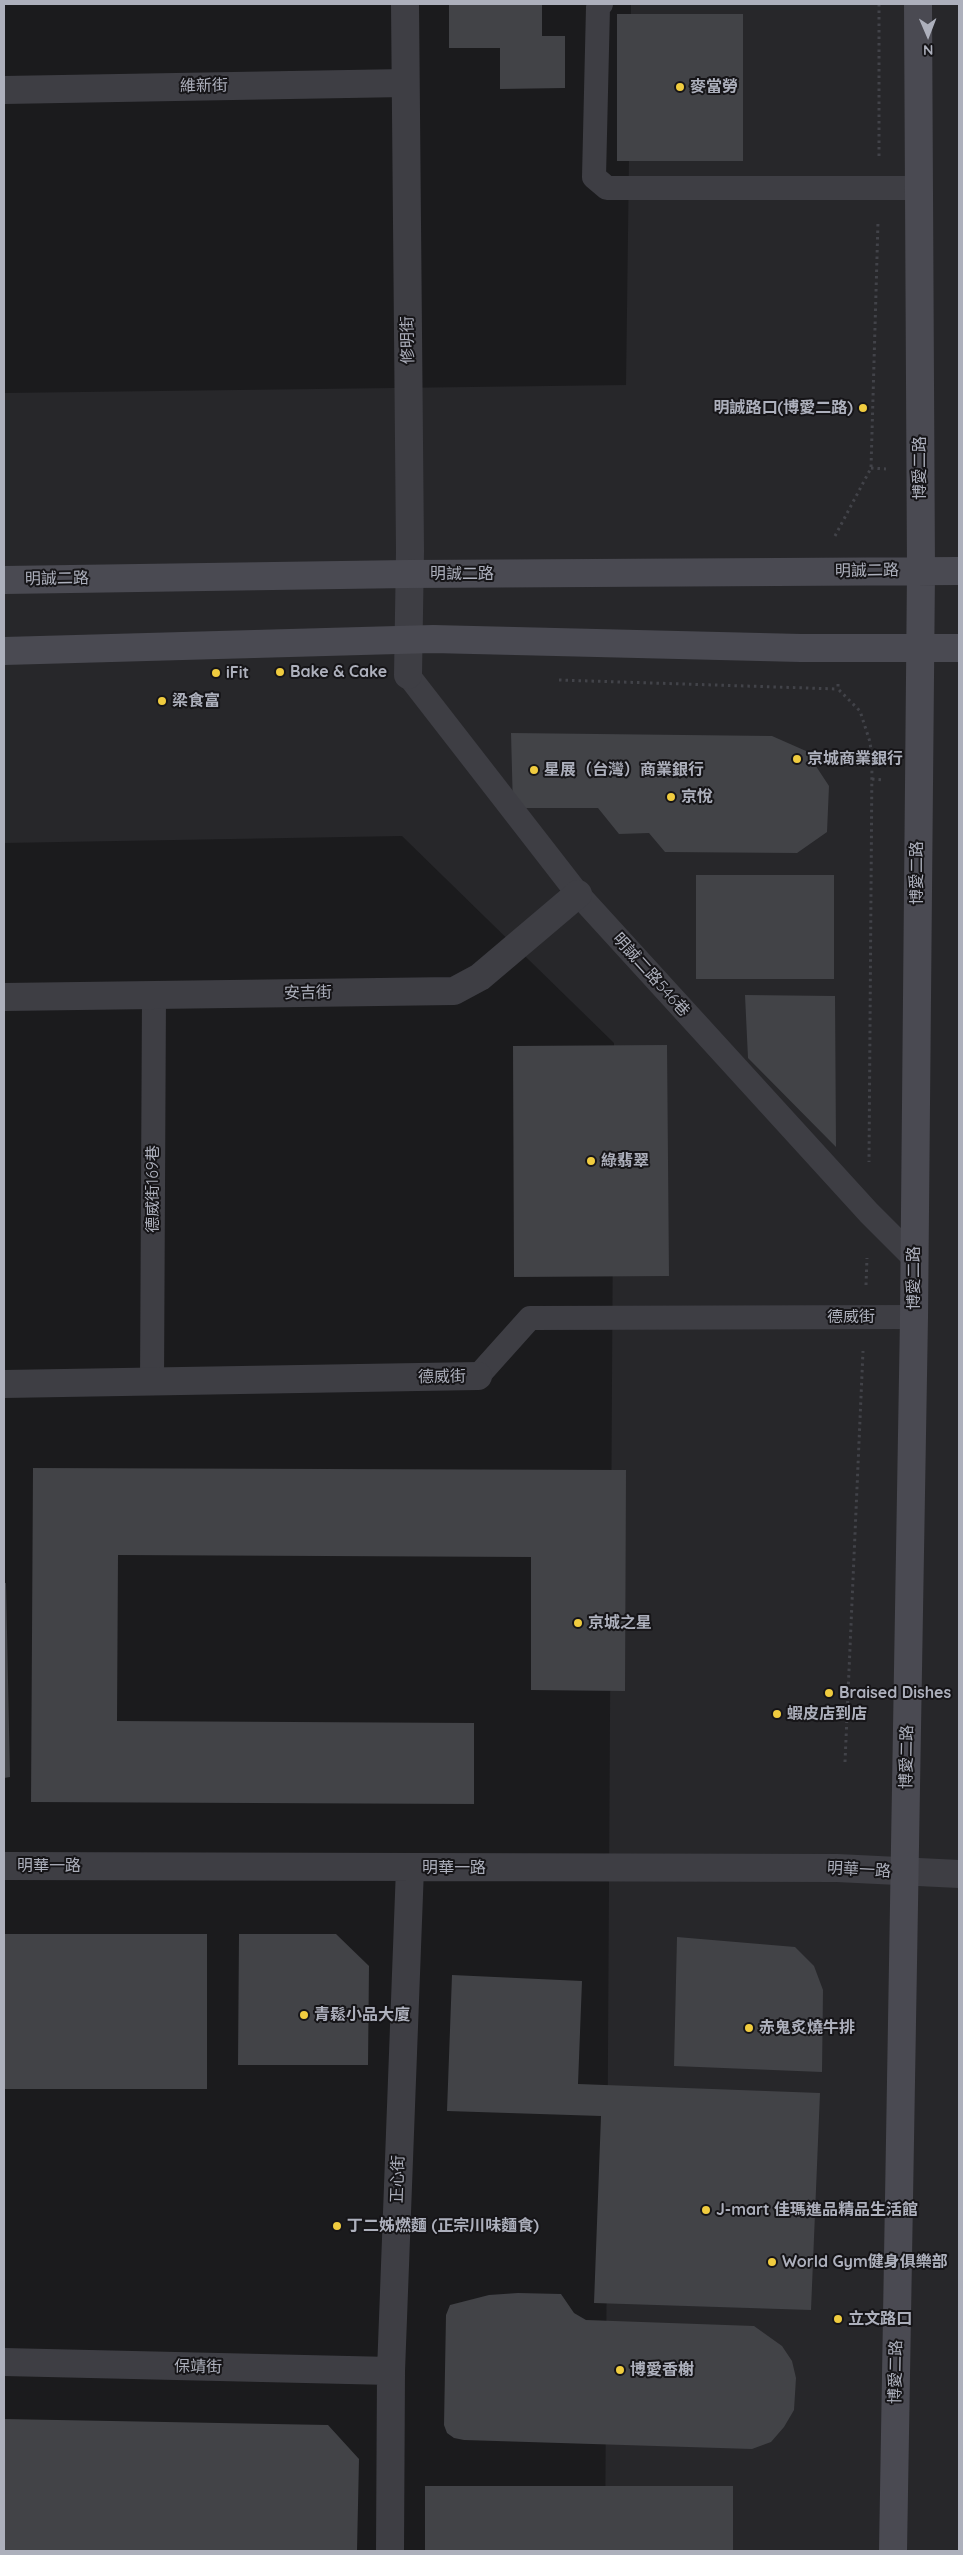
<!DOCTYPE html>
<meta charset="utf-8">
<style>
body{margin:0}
#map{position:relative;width:963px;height:2555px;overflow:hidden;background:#1b1b1d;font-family:Quicksand,sans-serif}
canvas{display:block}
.frame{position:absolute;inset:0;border:5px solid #adb0bc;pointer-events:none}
.north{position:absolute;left:903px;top:10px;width:50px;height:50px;-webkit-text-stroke:4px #161518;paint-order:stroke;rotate:179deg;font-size:14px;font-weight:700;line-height:20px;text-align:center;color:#adb0bc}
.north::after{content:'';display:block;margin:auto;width:18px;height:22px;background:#adb0bc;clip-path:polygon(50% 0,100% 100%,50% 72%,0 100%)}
</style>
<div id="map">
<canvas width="963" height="2555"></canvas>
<div class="frame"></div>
<div class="north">N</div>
</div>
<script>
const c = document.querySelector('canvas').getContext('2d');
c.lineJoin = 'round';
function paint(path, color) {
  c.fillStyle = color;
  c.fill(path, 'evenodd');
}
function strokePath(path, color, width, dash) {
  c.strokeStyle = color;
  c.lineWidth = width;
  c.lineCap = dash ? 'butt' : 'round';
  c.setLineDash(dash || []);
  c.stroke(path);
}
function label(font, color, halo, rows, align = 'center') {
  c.font = font + ' Quicksand,"Noto Sans TC",sans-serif';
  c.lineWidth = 4;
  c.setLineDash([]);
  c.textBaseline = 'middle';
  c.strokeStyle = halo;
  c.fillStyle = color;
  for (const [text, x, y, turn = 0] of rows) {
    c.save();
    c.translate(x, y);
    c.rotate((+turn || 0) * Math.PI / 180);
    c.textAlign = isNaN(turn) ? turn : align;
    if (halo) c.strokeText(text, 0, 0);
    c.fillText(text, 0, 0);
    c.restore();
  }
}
paint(new Path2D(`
 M 631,4 L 959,4 L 959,2551 L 605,2551 L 614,1043 L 402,836 L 4,843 L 4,393 L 626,385 Z`), '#27272a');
paint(new Path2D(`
 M 449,4 L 542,4 L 542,36 L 565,36 L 565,88 L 500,89 L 500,48 L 449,48 Z
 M 617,14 L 743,14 L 743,161 L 617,161 Z
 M 511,733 L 772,736 L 806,751 L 829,786 L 827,832 L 797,853 L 665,852 L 649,833 L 619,834 L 598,808 L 513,808 Z
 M 696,875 L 834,875 L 834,979 L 696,979 Z
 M 745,995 L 835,996 L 836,1147 L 748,1058 Z
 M 667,1045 L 669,1276 L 514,1277 L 513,1046 Z
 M 33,1468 L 626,1470 L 625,1691 L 531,1690 L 531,1557 L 118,1555 L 117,1721 L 474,1723 L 474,1804 L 31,1802 Z
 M 4,1583 L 6,1583 L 10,1777 L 4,1778 Z
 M 4,1934 L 207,1934 L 207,2089 L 4,2089 Z
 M 239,1934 L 336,1934 L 369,1966 L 368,2065 L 238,2065 Z
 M 677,1937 L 795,1947 L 814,1966 L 823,1990 L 822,2072 L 674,2066 Z
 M 452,1975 L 582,1981 L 578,2084 L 820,2093 L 811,2310 L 594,2303 L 601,2116 L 447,2111 Z
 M 518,2293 L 561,2294 L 574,2313 L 586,2320 L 754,2326 L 782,2346 L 792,2361 L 796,2378 L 794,2410 L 784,2427 L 771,2442 L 752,2449 L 464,2440 L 454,2438 L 447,2433 L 444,2425 L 446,2315 L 450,2305 L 489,2295 Z
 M 4,2419 L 328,2425 L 359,2459 L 357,2551 L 4,2551 Z
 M 425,2486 L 733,2486 L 733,2551 L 425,2551 Z`), '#424347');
strokePath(new Path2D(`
 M 879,156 L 879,4
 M 871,468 L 886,469
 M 835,536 L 871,468 L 878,222
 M 559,680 L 838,689
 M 838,684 L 838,689 L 860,711 L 870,742 L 872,759 L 869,1162
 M 872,779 L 884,780
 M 866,1285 L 867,1258
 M 845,1762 L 863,1351`), '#424349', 3, [2.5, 4]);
strokePath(new Path2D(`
 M 601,4 L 598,7 L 594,177 L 607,188 L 919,188
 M 408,675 L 578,894 L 869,1213 L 914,1258
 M 478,1376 L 530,1318 L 914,1317
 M 152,1382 L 154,995`), '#3e3e44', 24);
strokePath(new Path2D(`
 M 405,4 L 410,551 L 408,675
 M 4,90 L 405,83
 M 4,997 L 454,991 L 480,977 L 578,894
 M 4,1384 L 478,1376
 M 4,1866 L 837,1868 L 959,1874
 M 4,2362 L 391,2371
 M 390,2551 L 391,2371 L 410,1868`), '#3e3e44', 28);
strokePath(new Path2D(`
 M 4,580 L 408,574 L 959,571
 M 4,651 L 433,639 L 801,648 L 959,648
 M 893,2551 L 914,1317 L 921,571 L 918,4`), '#4a4a52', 28);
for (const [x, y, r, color] of [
 [680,87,5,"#f0cc3f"],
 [863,408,5,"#f0cc3f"],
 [280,672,5,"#f0cc3f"],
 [216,673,5,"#f0cc3f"],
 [162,701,5,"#f0cc3f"],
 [797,759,5,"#f0cc3f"],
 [534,770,5,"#f0cc3f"],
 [671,797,5,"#f0cc3f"],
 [591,1161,5,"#f0cc3f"],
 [578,1623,5,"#f0cc3f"],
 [829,1693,5,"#f0cc3f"],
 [777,1714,5,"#f0cc3f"],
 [304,2015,5,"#f0cc3f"],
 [749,2028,5,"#f0cc3f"],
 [706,2210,5,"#f0cc3f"],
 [337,2226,5,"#f0cc3f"],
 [772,2262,5,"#f0cc3f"],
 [838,2319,5,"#f0cc3f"],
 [620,2370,5,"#f0cc3f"]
]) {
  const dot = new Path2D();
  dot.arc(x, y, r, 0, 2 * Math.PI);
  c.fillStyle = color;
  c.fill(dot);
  strokePath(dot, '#161518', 2);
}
label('16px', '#adb0bc', '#161518', [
 ["維新街",204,86,-1],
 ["修明街",408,340,-91],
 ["博愛二路",920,468,-90],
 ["明誠二路",867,571,-1],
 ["明誠二路",462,574],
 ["明誠二路",57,579,-1],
 ["博愛二路",917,873,-90],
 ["明誠二路546巷",651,975,48],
 ["安吉街",308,993,-1],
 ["德威街169巷",153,1189,-90],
 ["博愛二路",914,1278,-90],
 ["德威街",851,1317],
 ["德威街",442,1377,-1],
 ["博愛二路",907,1757,-89],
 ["明華一路",49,1866],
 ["明華一路",454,1868],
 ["明華一路",859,1870,3],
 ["正心街",398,2179,-88],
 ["保靖街",198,2367,1],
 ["博愛二路",896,2372,-89]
]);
label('bold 16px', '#adb0bc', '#161518', [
 ["麥當勞",690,87],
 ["明誠路口(博愛二路)",853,408,"right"],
 ["Bake & Cake",290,672],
 ["iFit",226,673],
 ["梁食富",172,701],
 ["京城商業銀行",807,759],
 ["星展（台灣）商業銀行",544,770],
 ["京悅",681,797],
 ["綠翡翠",601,1161],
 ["京城之星",588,1623],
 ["Braised Dishes",839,1693],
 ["蝦皮店到店",787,1714],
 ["青鬆小品大廈",314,2015],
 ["赤鬼炙燒牛排",759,2028],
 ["J-mart 佳瑪進品精品生活館",716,2210],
 ["丁二姊燃麵 (正宗川味麵食)",347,2226],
 ["World Gym健身俱樂部",782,2262],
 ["立文路口",848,2319],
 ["博愛香榭",630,2370]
], 'left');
</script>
